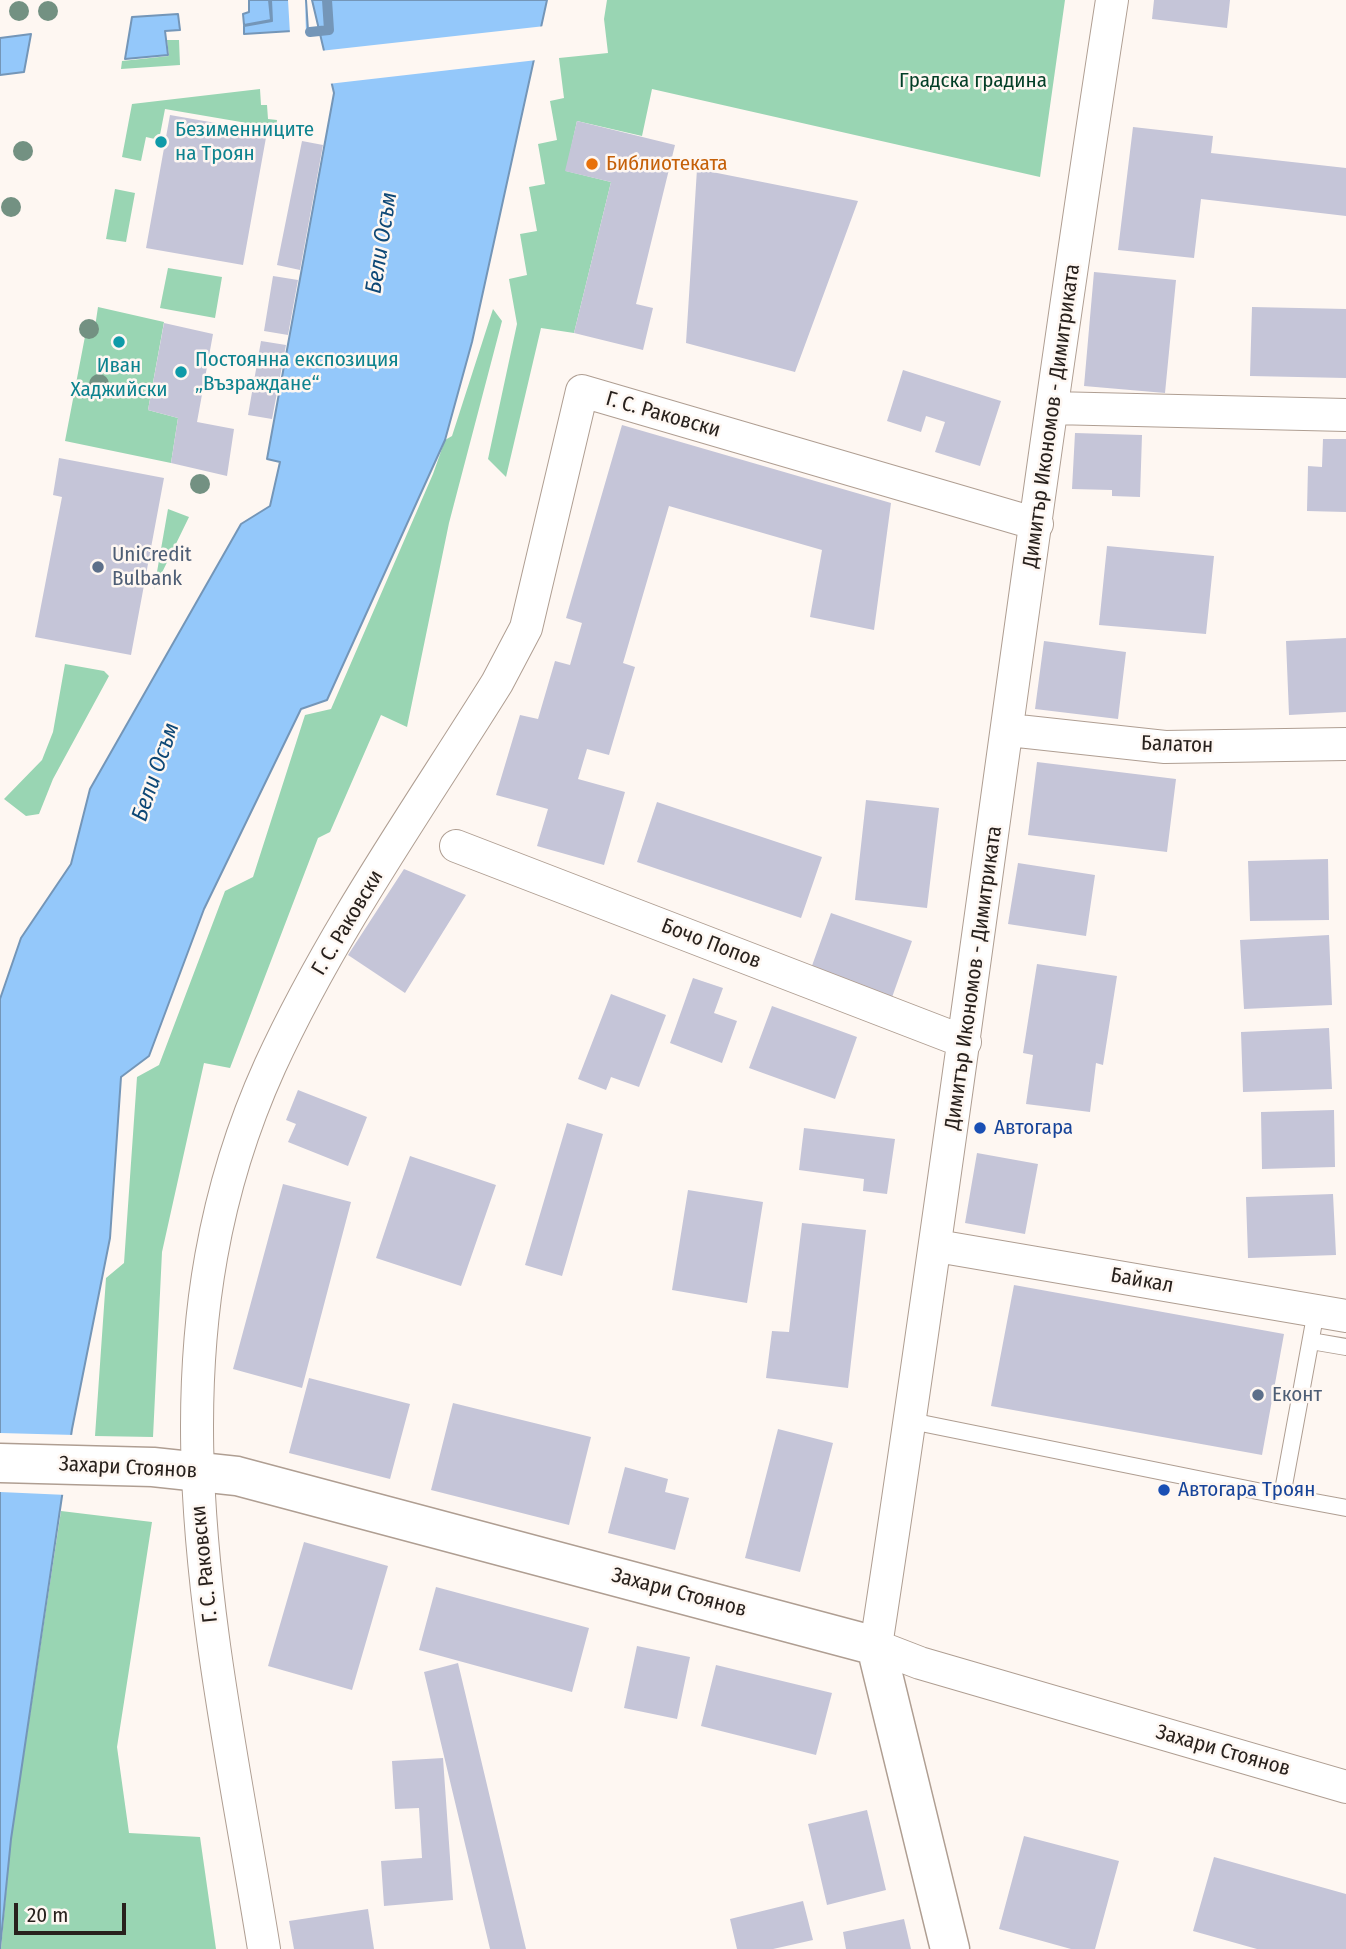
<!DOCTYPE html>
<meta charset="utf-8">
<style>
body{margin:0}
#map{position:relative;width:1346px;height:1949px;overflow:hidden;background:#fef7f2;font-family:"Fira Sans Condensed",sans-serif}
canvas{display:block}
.scale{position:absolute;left:14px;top:1903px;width:112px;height:32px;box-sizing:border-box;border:4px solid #28211d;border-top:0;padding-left:9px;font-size:21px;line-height:24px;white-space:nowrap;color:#28211d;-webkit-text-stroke:5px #fef7f2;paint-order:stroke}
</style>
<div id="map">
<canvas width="1346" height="1949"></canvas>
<div class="scale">20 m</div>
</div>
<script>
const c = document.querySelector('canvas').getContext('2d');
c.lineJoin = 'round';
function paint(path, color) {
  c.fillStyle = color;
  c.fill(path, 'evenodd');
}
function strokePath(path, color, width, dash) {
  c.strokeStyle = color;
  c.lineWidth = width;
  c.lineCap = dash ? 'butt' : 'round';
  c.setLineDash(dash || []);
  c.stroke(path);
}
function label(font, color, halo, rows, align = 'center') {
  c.font = font + ' "Fira Sans Condensed",sans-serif';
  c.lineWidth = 5;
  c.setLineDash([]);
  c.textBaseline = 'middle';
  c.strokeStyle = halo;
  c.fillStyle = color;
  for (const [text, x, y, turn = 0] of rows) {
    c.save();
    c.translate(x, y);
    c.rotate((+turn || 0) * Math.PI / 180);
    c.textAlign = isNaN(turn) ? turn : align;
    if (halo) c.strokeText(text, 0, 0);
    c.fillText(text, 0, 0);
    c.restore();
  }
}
paint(new Path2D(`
 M 607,0 L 1065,0 L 1040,177 L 652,89 L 642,136 L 577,121 L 566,171 L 611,182 L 574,333 L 541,328 L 506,477 L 488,459 L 517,324 L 509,279 L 527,275 L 520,234 L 537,231 L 529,187 L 545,184 L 538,144 L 557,140 L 550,101 L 564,98 L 559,58 L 608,53 L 604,19 Z
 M 167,40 L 179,40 L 180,65 L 121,69 L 122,61 L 169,56 Z
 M 260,89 L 261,105 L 267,105 L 268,119 L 277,120 L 276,128 L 165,109 L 159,140 L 146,137 L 141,161 L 122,157 L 132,104 Z
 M 115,189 L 135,193 L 126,242 L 106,239 Z
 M 168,268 L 222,277 L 215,318 L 160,308 Z
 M 98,307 L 164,322 L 148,410 L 178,418 L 171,463 L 65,441 L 87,326 L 95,327 Z
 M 493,309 L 502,321 L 449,523 L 407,727 L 381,715 L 330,832 L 318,838 L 230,1068 L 204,1063 L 162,1252 L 153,1437 L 95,1436 L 106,1278 L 124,1263 L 137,1077 L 159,1065 L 225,891 L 253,877 L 305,715 L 331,709 L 433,474 L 445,440 L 452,436 Z
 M 168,509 L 189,517 L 154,589 Z
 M 65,664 L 104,671 L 109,676 L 53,779 L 39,814 L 26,816 L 4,799 L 42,760 L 53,732 Z
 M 61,1511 L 152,1522 L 117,1747 L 129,1833 L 200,1837 L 216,1949 L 1,1949 L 11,1839 Z`), '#99d5b3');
const water = new Path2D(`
 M 249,0 L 269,0 L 271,20 L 244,25 L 243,14 L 249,12 Z
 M 271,0 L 306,0 L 308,30 L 244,34 L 244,26 L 272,21 Z
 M 312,0 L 547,0 L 472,342 L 445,440 L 327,700 L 301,709 L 204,909 L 149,1056 L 121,1077 L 110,1238 L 72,1429 L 11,1839 L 0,1949 L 0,999 L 21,938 L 71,864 L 90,789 L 241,524 L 270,506 L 280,462 L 267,459 L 334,93 Z
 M 178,14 L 180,30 L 165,31 L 168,55 L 125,59 L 132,17 Z
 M 31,34 L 24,72 L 0,75 L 0,38 Z`);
paint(water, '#94c8fa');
strokePath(water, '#7496b8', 2);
paint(new Path2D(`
 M 288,0 L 305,0 L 306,33 L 290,34 Z
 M 545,26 L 537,60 L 328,84 L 320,51 Z
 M 0,1433 L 75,1435 L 67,1495 L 0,1492 Z`), '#fef7f2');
strokePath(new Path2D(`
 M 310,32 L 329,30 L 327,0`), '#7496b8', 10);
paint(new Path2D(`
 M 1154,0 L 1230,0 L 1227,28 L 1152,19 Z
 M 170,115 L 267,132 L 243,265 L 146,248 Z
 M 577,121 L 675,145 L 636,304 L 653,308 L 643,350 L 574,333 L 611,182 L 565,171 Z
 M 1133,127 L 1213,136 L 1211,153 L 1346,168 L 1346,216 L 1201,199 L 1194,258 L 1118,250 Z
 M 302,141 L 323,145 L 300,270 L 277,265 Z
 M 697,169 L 858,201 L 795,372 L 686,343 Z
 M 1094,272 L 1176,280 L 1165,393 L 1084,386 Z
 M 273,276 L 298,280 L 288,335 L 264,331 Z
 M 1252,307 L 1346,309 L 1346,378 L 1250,376 Z
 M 164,323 L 213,334 L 197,422 L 234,429 L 227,476 L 171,463 L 178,418 L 148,410 Z
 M 261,341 L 286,345 L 272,419 L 248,415 Z
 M 903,370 L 1001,401 L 980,466 L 935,452 L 945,422 L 926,416 L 921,432 L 887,421 Z
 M 622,425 L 891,503 L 874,630 L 810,617 L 822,550 L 669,506 L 623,663 L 635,667 L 609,755 L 587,749 L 578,779 L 625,792 L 604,865 L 537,846 L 548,809 L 496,795 L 520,715 L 538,719 L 555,661 L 570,665 L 582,623 L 566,618 Z
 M 1075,433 L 1142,435 L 1140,497 L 1112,496 L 1112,490 L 1072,489 Z
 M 1323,439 L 1346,439 L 1346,512 L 1307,511 L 1308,466 L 1322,467 Z
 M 59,458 L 164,478 L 131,655 L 35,637 L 62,497 L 53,495 Z
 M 1107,546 L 1214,556 L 1206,634 L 1099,625 Z
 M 1346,638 L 1346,712 L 1289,715 L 1286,641 Z
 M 1044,641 L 1126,652 L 1118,719 L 1035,709 Z
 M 1037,762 L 1176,779 L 1167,852 L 1028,835 Z
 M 866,800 L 939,808 L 927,908 L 855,900 Z
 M 657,802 L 822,857 L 801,918 L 637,862 Z
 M 1328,859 L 1329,920 L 1250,921 L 1248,861 Z
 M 1018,863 L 1095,875 L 1086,936 L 1008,924 Z
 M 404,869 L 466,895 L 405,993 L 348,955 Z
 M 831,913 L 912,941 L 890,1003 L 809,974 Z
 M 1329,935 L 1332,1005 L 1244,1009 L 1240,940 Z
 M 1037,964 L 1117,976 L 1103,1065 L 1096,1063 L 1090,1112 L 1026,1104 L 1033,1055 L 1023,1053 Z
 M 693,978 L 723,988 L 714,1013 L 737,1021 L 722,1063 L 670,1043 Z
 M 611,994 L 666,1015 L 639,1087 L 611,1077 L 606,1090 L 578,1079 Z
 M 772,1006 L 857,1037 L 835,1099 L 749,1068 Z
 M 1329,1028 L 1332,1089 L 1243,1092 L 1241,1032 Z
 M 298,1090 L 367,1117 L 348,1166 L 288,1142 L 296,1124 L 286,1120 Z
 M 1334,1110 L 1335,1167 L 1262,1169 L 1261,1112 Z
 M 567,1123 L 603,1134 L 562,1276 L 525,1265 Z
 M 804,1128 L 895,1139 L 887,1194 L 863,1191 L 864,1179 L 799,1170 Z
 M 977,1153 L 1038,1164 L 1025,1234 L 965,1223 Z
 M 410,1156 L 496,1185 L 461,1286 L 376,1258 Z
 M 283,1184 L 351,1202 L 302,1388 L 233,1369 Z
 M 688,1190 L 763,1202 L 747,1303 L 672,1290 Z
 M 1333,1194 L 1336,1255 L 1248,1258 L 1246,1197 Z
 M 802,1223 L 866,1230 L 848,1388 L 766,1378 L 772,1331 L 789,1332 Z
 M 1014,1285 L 1284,1334 L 1262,1455 L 991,1406 Z
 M 309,1378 L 410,1404 L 390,1479 L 289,1453 Z
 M 453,1403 L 591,1437 L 569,1525 L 431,1490 Z
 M 778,1429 L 833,1443 L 800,1572 L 745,1558 Z
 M 625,1467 L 668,1479 L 665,1492 L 689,1498 L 675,1550 L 608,1533 Z
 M 304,1542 L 388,1566 L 352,1690 L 268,1666 Z
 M 436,1587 L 589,1628 L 572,1692 L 419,1650 Z
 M 637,1646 L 690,1657 L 677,1719 L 624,1708 Z
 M 458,1663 L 526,1949 L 490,1949 L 424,1672 Z
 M 716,1665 L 832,1693 L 816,1755 L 701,1726 Z
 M 443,1758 L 453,1900 L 384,1906 L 381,1861 L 422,1858 L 419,1808 L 395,1809 L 392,1761 Z
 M 867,1810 L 886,1890 L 827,1905 L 808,1824 Z
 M 1024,1836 L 1119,1861 L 1095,1949 L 1071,1949 L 999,1929 Z
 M 1214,1857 L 1346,1894 L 1346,1949 L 1257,1949 L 1193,1931 Z
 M 803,1901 L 813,1940 L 773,1949 L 737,1949 L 730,1919 Z
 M 368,1909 L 374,1949 L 294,1949 L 289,1921 Z
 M 904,1919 L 911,1949 L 846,1949 L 843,1932 Z`), '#c5c5d8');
const service = new Path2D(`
 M 1311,1341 L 1346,1347
 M 911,1421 L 1282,1496 L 1316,1311
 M 1282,1496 L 1346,1508`);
const minor = new Path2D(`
 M 1112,0 C 1027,548 960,1098 876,1646 L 920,1663 L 1346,1787
 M 1052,408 L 1346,415
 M 1009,730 L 1165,747 L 1346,744
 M 456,846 L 965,1042
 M 937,1246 L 1346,1316
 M 264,1949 C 216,1650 138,1357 270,1066 C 332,931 419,808 497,683 L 526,628 L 582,391 L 1037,524`);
const tertiary = new Path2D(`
 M 0,1463 L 153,1467 L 237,1476 L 876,1646 L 950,1949`);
strokePath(service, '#af9e92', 18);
strokePath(minor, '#af9e92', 34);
strokePath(tertiary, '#af9e92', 41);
strokePath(service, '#fff', 16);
strokePath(minor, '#fff', 32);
strokePath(tertiary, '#fff', 38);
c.fillStyle = '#739182';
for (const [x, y] of [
 [19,11],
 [48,11],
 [23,151],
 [11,207],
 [89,329],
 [99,384],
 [200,484]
]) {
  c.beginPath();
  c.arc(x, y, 10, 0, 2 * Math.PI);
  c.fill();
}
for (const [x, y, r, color] of [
 [161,142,7,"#0f9aa8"],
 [592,164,7,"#e8710a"],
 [119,342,7,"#0f9aa8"],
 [181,372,7,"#0f9aa8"],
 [98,567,7,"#5c6f8a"],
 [980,1128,7,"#1a4fb4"],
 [1258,1395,7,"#5c6f8a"],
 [1164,1490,7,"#1a4fb4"]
]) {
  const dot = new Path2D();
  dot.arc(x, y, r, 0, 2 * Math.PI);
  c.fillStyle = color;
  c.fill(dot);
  strokePath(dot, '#fef7f2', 2.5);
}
label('21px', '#023e26', '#fef7f2', [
 ["Градска градина",973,81]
]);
label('21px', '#0d838f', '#fef7f2', [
 ["Безименниците",175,130],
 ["на Троян",175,154],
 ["Постоянна експозиция",195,360],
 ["„Възраждане“",195,384],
 ["Иван",119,366,"center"],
 ["Хаджийски",119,390,"center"]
], 'left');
label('21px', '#c56008', '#fef7f2', [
 ["Библиотеката",606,164]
], 'left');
label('21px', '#28211d', '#fef7f2', [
 ["Г. С. Раковски",663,415,16],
 ["Димитър Икономов - Димитриката",1052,416,-82],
 ["Балатон",1177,745,2],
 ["Г. С. Раковски",348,923,-59],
 ["Бочо Попов",711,944,21],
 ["Димитър Икономов - Димитриката",974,978,-82],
 ["Байкал",1142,1281,10],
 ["Захари Стоянов",128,1468,3],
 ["Г. С. Раковски",205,1564,-96],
 ["Захари Стоянов",679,1593,15],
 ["Захари Стоянов",1223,1751,16]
]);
label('21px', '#4e5e75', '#fef7f2', [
 ["UniCredit",112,555],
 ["Bulbank",112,579],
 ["Еконт",1272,1395]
], 'left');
label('21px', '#164399', '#fef7f2', [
 ["Автогара",994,1128],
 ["Автогара Троян",1178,1490]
], 'left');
label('italic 23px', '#0e4876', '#fef7f2', [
 ["Бели Осъм",382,243,-81],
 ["Бели Осъм",156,772,-71]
]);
</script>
